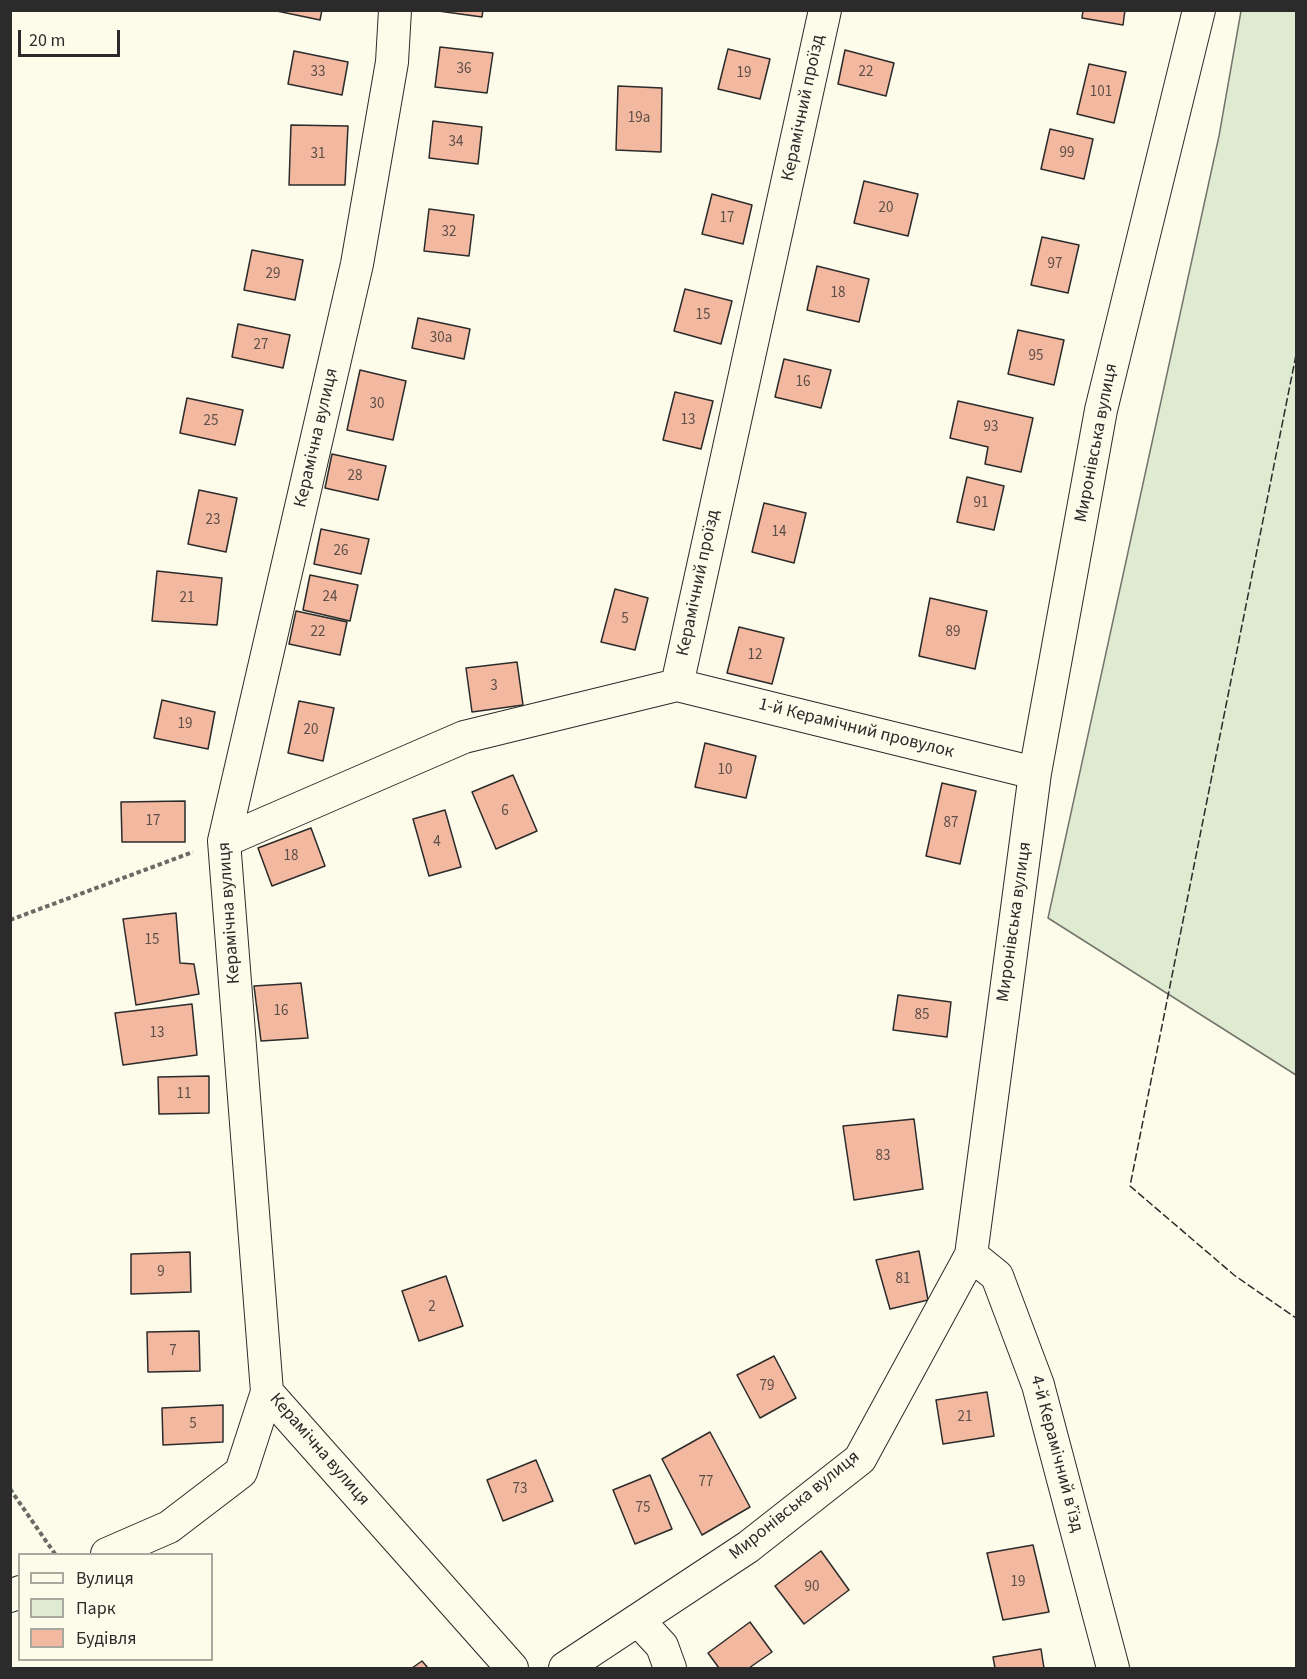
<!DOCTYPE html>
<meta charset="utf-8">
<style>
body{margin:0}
#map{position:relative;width:1307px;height:1679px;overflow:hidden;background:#fdfbea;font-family:"Source Sans 3",sans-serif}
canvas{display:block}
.frame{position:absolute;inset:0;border:12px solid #2b2b2b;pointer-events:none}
.legend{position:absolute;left:18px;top:1553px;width:195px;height:108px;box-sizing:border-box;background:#fdfbea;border:2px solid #a9a89e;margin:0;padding:8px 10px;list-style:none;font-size:18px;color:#2b2b2b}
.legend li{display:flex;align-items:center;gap:12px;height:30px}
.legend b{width:30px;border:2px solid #a9a89e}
.scale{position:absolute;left:18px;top:30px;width:102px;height:27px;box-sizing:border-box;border:3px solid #2b2b2b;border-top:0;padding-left:8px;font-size:18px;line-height:21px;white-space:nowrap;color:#2b2b2b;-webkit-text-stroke:4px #fdfbea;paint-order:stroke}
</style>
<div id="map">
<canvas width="1307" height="1679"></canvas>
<div class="frame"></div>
<ul class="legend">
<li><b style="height:8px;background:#fdfbea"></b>Вулиця</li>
<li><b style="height:16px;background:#deebd1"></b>Парк</li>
<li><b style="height:16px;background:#f2b8a0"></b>Будівля</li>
</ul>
<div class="scale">20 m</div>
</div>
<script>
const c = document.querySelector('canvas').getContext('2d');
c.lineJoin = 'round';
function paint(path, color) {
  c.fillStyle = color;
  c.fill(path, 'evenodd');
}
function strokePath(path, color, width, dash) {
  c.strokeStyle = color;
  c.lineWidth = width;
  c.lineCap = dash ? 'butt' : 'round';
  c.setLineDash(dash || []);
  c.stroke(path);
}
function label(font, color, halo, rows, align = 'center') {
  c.font = font + ' "Source Sans 3",sans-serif';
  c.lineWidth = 4.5;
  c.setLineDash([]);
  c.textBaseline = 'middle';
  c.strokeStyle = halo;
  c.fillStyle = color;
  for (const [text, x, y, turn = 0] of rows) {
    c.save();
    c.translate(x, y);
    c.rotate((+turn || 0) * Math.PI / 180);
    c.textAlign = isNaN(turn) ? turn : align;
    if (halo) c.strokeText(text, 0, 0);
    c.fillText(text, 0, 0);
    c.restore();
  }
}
const green = new Path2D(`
 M 1241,11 L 1296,11 L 1296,1075 L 1048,918 L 1219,136 Z`);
paint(green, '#deebd1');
strokePath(green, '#74746e', 1.5);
const building = new Path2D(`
 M 272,10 L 322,10 L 320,20 Z
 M 431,10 L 483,10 L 482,17 Z
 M 1083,10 L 1125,10 L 1123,25 L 1082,18 Z
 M 440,47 L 493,53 L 487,93 L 435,87 Z
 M 728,49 L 770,59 L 760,99 L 718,89 Z
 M 845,50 L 894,63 L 886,96 L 838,84 Z
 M 294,51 L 348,62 L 342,95 L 288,84 Z
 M 1089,64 L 1126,72 L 1114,123 L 1077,114 Z
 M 618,86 L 662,88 L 661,152 L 616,150 Z
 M 433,121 L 482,127 L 478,164 L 429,158 Z
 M 291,125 L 348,126 L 345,185 L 289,185 Z
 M 1050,129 L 1093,139 L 1084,179 L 1041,169 Z
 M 864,181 L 918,194 L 908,236 L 854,223 Z
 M 712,194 L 752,205 L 743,244 L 702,234 Z
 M 429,209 L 474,215 L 469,256 L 424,251 Z
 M 1042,237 L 1079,245 L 1068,293 L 1031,285 Z
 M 252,250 L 303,260 L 295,300 L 244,290 Z
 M 817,266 L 869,279 L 859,322 L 807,310 Z
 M 685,289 L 732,301 L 721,344 L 674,331 Z
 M 418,318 L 470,329 L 464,359 L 412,348 Z
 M 238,324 L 290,335 L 283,368 L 232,357 Z
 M 1018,330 L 1064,340 L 1054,385 L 1008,374 Z
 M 784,359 L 831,370 L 821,408 L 775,397 Z
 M 360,370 L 406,381 L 393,440 L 347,430 Z
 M 675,392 L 713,401 L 701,449 L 663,440 Z
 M 187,398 L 243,410 L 235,445 L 180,433 Z
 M 958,401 L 1033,418 L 1021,472 L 985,464 L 988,447 L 950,438 Z
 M 332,454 L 386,466 L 378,500 L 325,488 Z
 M 967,477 L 1004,486 L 994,530 L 957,522 Z
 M 199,490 L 237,498 L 226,552 L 188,544 Z
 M 764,503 L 806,513 L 794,563 L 752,552 Z
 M 321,529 L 369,539 L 361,574 L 314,564 Z
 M 157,571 L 222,578 L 217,625 L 152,621 Z
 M 310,575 L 358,585 L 350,621 L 303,610 Z
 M 615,589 L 648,598 L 635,650 L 601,642 Z
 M 930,598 L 987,611 L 975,669 L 919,656 Z
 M 296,611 L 347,622 L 340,655 L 289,644 Z
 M 739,627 L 784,638 L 772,684 L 727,673 Z
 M 517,662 L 523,705 L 472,712 L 466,668 Z
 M 162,700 L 215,712 L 208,749 L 154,738 Z
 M 299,701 L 334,708 L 323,761 L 288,753 Z
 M 705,743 L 756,756 L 746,798 L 695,787 Z
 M 513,775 L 537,831 L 496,849 L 472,792 Z
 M 942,783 L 976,791 L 960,864 L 926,856 Z
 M 185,801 L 185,842 L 122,842 L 121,802 Z
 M 445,810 L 461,867 L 429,876 L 413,819 Z
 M 311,828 L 325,866 L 272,886 L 258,848 Z
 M 176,913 L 180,963 L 194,964 L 199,994 L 136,1005 L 123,919 Z
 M 301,983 L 308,1038 L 261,1041 L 254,986 Z
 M 898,995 L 951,1002 L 947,1037 L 893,1030 Z
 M 192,1004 L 197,1055 L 123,1065 L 115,1013 Z
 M 209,1076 L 209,1113 L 159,1114 L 158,1077 Z
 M 914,1119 L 923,1189 L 854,1200 L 843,1126 Z
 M 919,1251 L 928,1300 L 890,1309 L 876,1260 Z
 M 190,1252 L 191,1292 L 131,1294 L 131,1254 Z
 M 446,1276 L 463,1326 L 419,1341 L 402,1291 Z
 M 199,1331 L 200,1371 L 148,1372 L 147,1332 Z
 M 774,1356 L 796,1398 L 760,1418 L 737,1375 Z
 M 987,1392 L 994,1436 L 943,1444 L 936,1400 Z
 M 223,1405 L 223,1442 L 163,1445 L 162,1408 Z
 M 710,1432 L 750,1507 L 702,1535 L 662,1459 Z
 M 536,1460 L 553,1501 L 503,1521 L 487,1480 Z
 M 650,1475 L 672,1529 L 635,1544 L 613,1490 Z
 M 1033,1545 L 1049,1612 L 1003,1620 L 987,1553 Z
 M 821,1551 L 849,1590 L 804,1624 L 775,1586 Z
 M 750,1622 L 772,1652 L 749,1668 L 719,1668 L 708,1653 Z
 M 1041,1649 L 1044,1668 L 995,1668 L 993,1657 Z
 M 422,1661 L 428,1668 L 412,1668 Z`);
paint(building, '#f2b8a0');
strokePath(building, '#2b2b2b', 1.5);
const minor = new Path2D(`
 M 395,10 L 392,62 L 357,264 L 224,841 L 267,1392 L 512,1668
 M 677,685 L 1035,773
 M 224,841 L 464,737 L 677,685 L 825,10
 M 971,1255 L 997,1276 L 1038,1385 L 1113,1668
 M 107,1554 L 169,1527 L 241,1472 L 267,1392
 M 10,1596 L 20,1592
 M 638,1620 L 662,1646 L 670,1668
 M 565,1668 L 748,1547 L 860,1459 L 971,1255 L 1035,773 L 1101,410 L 1199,10`);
strokePath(minor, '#2b2b2b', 34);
strokePath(new Path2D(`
 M 10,920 L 193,852
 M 10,1489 L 55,1554`), '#6a6964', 4, [4.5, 3]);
strokePath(minor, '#fdfbea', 32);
strokePath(new Path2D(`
 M 1296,355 L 1130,1186 L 1234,1275 L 1296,1318`), '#2b2b2b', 1.5, [8, 3]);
label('15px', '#5d4e48', null, [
 ["36",464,70],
 ["33",318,73],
 ["22",866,73],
 ["19",744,74],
 ["101",1101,93],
 ["19а",639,119],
 ["34",456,143],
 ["99",1067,154],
 ["31",318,155],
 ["20",886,209],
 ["17",727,219],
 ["32",449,233],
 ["97",1055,265],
 ["29",273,275],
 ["18",838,294],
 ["15",703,316],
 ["30а",441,339],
 ["27",261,346],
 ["95",1036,357],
 ["16",803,383],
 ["30",377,405],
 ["13",688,421],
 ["25",211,422],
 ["93",991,428],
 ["28",355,477],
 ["91",981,504],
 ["23",213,521],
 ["14",779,533],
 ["26",341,552],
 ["24",330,598],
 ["21",187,599],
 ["5",625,620],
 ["22",318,633],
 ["89",953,633],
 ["12",755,656],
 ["3",494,687],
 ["19",185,725],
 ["20",311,731],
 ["10",725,771],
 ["6",505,812],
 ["17",153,822],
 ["87",951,824],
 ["4",437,843],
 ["18",291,857],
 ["15",152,941],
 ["16",281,1012],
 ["85",922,1016],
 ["13",157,1034],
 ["11",184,1095],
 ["83",883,1157],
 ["9",161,1273],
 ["81",903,1280],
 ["2",432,1308],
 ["7",173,1352],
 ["79",767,1387],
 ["21",965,1418],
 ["5",193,1425],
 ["77",706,1483],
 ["73",520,1490],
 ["75",643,1509],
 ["19",1018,1583],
 ["90",812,1588]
]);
label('18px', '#2b2b2b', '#fdfbea', [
 ["Керамічний проїзд",804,108,-78],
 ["Керамічна вулиця",317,438,-77],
 ["Миронівська вулиця",1097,443,-79],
 ["Керамічний проїзд",699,583,-78],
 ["1-й Керамічний провулок",856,729,14],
 ["Керамічна вулиця",230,913,-94],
 ["Миронівська вулиця",1015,922,-82],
 ["Керамічна вулиця",319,1450,49],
 ["4-й Керамічний в’їзд",1056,1454,75],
 ["Миронівська вулиця",795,1506,-39]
]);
</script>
